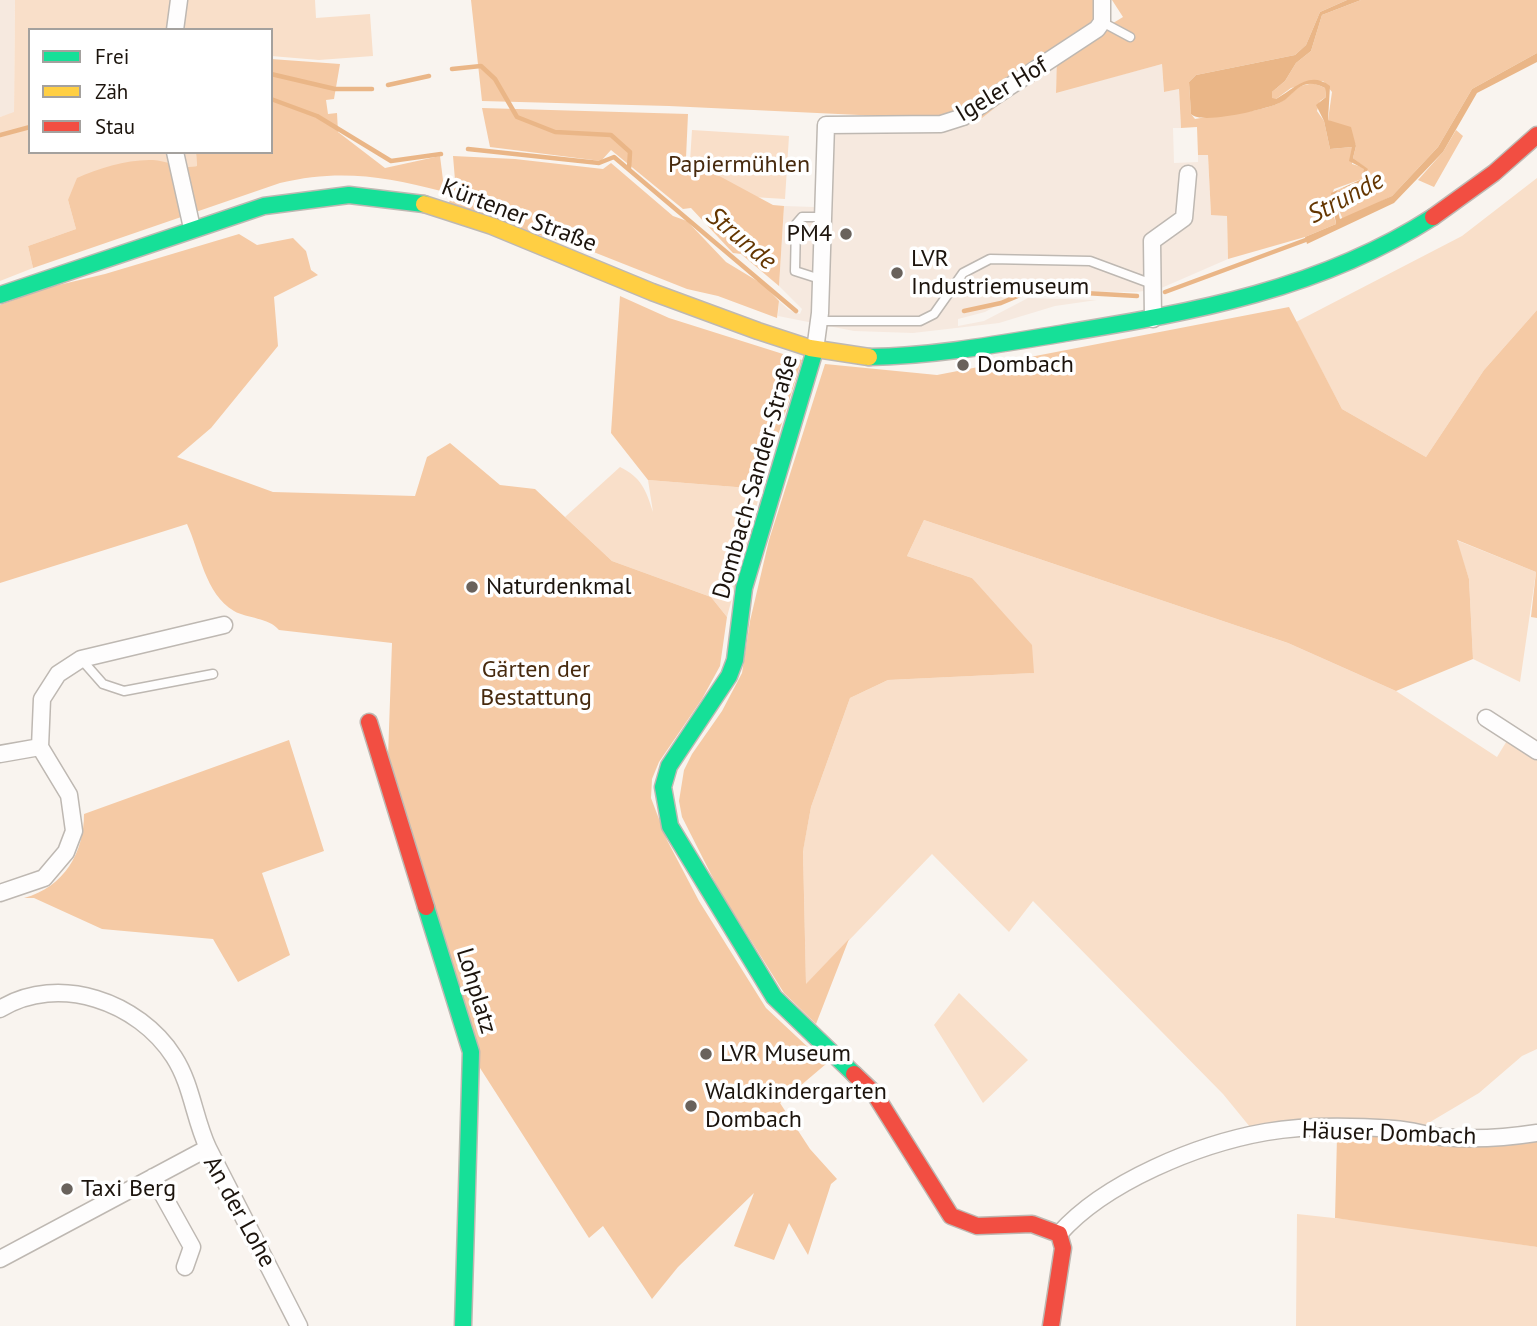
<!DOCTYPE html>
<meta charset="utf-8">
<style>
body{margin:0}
#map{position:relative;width:1537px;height:1326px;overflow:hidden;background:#f9f4ef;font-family:"PT Sans",sans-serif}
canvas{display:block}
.legend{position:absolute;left:28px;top:28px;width:245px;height:126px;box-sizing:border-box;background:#fff;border:2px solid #a4a19e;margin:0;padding:9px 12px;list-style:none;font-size:21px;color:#1c140d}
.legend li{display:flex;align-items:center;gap:14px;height:35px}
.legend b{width:35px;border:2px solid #a4a19e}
</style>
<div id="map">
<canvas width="1537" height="1326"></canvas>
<ul class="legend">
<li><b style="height:9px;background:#16e098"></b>Frei</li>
<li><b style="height:9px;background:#ffcf43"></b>Zäh</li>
<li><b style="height:9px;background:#f24e42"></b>Stau</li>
</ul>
</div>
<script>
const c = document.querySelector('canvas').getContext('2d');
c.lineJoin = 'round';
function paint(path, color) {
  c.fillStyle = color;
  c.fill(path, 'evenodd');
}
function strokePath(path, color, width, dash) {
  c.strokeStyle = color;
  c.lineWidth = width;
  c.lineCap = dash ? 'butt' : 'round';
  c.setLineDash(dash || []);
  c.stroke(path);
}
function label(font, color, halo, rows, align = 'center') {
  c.font = font + ' "PT Sans",sans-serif';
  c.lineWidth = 7;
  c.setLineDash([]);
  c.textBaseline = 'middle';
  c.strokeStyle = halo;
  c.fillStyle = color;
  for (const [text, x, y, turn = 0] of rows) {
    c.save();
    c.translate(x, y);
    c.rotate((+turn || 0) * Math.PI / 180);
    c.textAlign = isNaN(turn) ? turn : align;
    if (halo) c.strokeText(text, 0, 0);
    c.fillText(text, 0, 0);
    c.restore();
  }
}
paint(new Path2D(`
 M 0,0 L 15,0 L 14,113 L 0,117 Z
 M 1058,59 L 1056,92 L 1162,64 L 1164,92 L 1179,89 L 1181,128 L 1173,128 L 1174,163 L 1198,162 L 1198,155 L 1208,154 L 1211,215 L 1227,215 L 1228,259 L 1159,289 L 1136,292 L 1023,291 L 985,312 L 958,319 L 958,326 L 984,321 L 1028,298 L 1097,300 L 1055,306 L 999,323 L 913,333 L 854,331 L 778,316 L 779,301 L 789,310 L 800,314 L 802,309 L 779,286 L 784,206 L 814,207 L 818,121 L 946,126 Z`), '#f6e9df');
paint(new Path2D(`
 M 15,0 L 315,0 L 316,18 L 370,14 L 373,56 L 319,60 L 271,56 L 271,30 L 30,30 L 30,152 L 196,152 L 197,166 L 68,200 L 76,229 L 28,246 L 33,268 L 0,281 L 0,117 L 14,112 Z
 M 692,130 L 789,136 L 785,199 L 688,193 Z
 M 1537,178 L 1537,310 L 1484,370 L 1426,457 L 1342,409 L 1296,322 L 1462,236 Z
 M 620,467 C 641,477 646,490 653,512 L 648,480 L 761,489 L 727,617 L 711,597 L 612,561 L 565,517 Z
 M 924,520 L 1288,643 L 1396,691 L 1497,757 L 1508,739 L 1537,756 L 1537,1049 L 1522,1056 L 1479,1093 L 1420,1128 C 1364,1118 1307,1119 1250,1127 L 1223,1094 L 1033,901 L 1009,932 L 932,854 L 806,985 L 803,850 L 811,807 L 850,698 L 888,680 L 1033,673 L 972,578 L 907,556 Z
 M 1456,540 L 1536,572 L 1520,682 L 1473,659 L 1469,579 Z
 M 959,993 L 1028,1060 L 983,1103 L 934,1025 Z
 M 1297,1214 L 1389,1224 L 1537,1247 L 1537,1326 L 1296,1326 Z`), '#f9dfc9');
paint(new Path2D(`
 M 471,0 L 1100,0 L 1101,3 L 1090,30 L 944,119 L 669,106 L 482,101 Z
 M 1112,0 L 1347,0 L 1320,12 L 1306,45 L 1295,55 L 1196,75 L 1189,82 L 1191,114 L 1195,119 C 1221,114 1253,114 1277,104 C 1295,97 1298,74 1325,88 L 1326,97 L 1320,101 L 1317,111 L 1324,121 L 1330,149 L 1352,147 L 1352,164 L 1365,168 L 1362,179 L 1334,189 L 1330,201 L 1336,224 L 1305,237 L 1228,259 L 1227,216 L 1211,215 L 1208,155 L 1198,155 L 1197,127 L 1181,128 L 1179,89 L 1164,92 L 1162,64 L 1056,93 L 1057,59 L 982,118 L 952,122 L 1123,17 Z
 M 1361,0 L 1537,0 L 1537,53 L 1472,89 L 1438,147 L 1392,196 L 1343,220 L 1334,197 L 1338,190 L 1364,181 L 1368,170 L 1353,158 L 1356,146 L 1350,132 L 1328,120 L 1332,92 L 1323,81 L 1291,88 L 1276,99 L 1272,99 L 1272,92 L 1285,81 L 1296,63 L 1311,51 L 1322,15 Z
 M 271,59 L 340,64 L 334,99 L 326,100 L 328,114 L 337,113 L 338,132 L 385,168 L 440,156 L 444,188 L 441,191 C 384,176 338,169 280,183 L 33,268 L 28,246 L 76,229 L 68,200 L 77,178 C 99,168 128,159 153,160 C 169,161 181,170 197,166 L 196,152 L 271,152 Z
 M 482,108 L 688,114 L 686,158 L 773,205 L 784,206 L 779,286 L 741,254 L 733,253 L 691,208 L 683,209 L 611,150 L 601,161 L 490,147 Z
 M 1456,130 L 1463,136 L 1434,187 L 1418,180 L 1443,152 Z
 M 453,156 L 515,159 L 603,169 L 611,163 L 673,216 L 687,221 L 726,262 L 764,285 L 779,301 L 777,318 L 718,296 L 687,289 L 591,251 L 448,207 L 455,180 Z
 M 239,234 L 257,245 L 293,238 L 306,251 L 311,270 L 318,275 L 274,297 L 278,346 L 211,428 L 177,457 L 273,492 L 415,496 L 427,457 L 450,443 L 500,485 L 535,489 L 612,561 L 711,597 L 727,617 L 720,666 L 702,699 L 659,762 L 652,779 L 651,798 L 667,840 L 699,901 L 766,1008 L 826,1064 L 780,1103 L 810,1149 L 837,1179 L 831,1184 L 808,1255 L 789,1223 L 774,1260 L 734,1246 L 754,1193 L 678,1267 L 652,1299 L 603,1226 L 589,1238 L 480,1068 L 388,757 L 392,643 L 279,630 C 268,617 248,619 234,611 C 205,594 200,552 187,524 L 0,583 L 0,305 L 46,288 L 105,274 Z
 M 620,296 L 669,318 L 802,360 L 761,489 L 648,480 L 611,433 Z
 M 1289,307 L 1342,409 L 1426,457 L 1484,370 L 1537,310 L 1537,618 L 1531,617 L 1536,572 L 1457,540 L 1469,579 L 1473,659 L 1396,691 L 1288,643 L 924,520 L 907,556 L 972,578 L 1032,645 L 1034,673 L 888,680 L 850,698 L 811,807 L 803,851 L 806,984 L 849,939 L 816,1024 L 784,993 L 719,890 L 682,817 L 679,801 L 684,770 L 692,754 L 722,711 L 742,673 L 750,621 L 769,540 L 825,364 L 937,375 Z
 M 289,740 L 324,851 L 262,873 L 290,955 L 238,982 L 213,939 L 102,929 L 34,898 L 24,898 C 64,887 84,853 84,814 Z
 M 1387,1134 L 1537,1137 L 1537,1247 L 1335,1218 L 1337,1137 Z`), '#f5caa5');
paint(new Path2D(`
 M 1347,0 L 1361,0 L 1322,15 L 1311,51 L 1296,63 L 1285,81 L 1272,92 L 1272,98 L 1276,99 C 1294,89 1309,70 1330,86 L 1328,120 L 1351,127 L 1356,146 L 1353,158 L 1368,169 L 1364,181 L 1338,190 L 1334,197 L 1340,219 L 1392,196 L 1438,147 L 1472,89 L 1537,53 L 1537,62 L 1477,93 L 1443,152 L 1394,203 L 1307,244 L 1305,237 L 1336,224 L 1331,193 L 1362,179 L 1364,169 L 1349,161 L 1352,147 L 1330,149 L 1324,121 L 1316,105 L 1326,97 L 1325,88 C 1298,74 1295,98 1277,104 C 1262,110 1201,125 1191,114 L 1189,82 L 1196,75 L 1295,55 L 1306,45 L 1320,12 Z`), '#eab687');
strokePath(new Path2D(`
 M 452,69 L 481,66 L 495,79 L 517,117 L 555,132 L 611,135 L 630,152 L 629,169
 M 271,74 L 335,89 L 372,89
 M 388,85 L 429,76
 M 271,99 L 317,116 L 391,161 L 441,154
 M 0,135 L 30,127
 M 468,149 L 599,163 L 614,157 L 796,311
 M 1165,292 L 1311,238
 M 964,311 L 1001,303 L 1032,290 L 1137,296`), '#eab687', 4.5);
const lane = new Path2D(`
 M 1102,22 L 1130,37
 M 820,279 L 795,271 L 796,224 L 802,217 L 822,217
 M 819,321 L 920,321 L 934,314 L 963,273 L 990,259 L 1090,261 L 1152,284
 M 81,659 L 103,684 L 124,691 L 213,674`);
const street = new Path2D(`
 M 175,30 L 179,0
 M 175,152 L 192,228
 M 1153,319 L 1152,241 L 1184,218 L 1188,174
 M 815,350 L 820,313 L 826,125 L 941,124 L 963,117 L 1097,29 L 1102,22 L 1102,0
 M 1486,718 L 1537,751
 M 0,754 L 40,747 L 42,699 L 58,674 L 81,659 L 224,625
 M 0,893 L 44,878 L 66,852 L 74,831 L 69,795 L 40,747
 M 0,1009 C 59,973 139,1002 174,1057 C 192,1085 194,1118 208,1148
 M 153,1177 L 192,1247 L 185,1267
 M 1059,1234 C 1105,1182 1198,1144 1266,1132 C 1307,1125 1353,1126 1394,1129 C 1410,1130 1426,1135 1441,1137 C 1474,1140 1505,1138 1537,1133
 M 0,1259 L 208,1148 L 299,1326`);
const fast = new Path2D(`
 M 0,295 L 264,206 L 349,195 L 424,204
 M 815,350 L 744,588 L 735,660 L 729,676 L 669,766 L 663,787 L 670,826 L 774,997 L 854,1074
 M 869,357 C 935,356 999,344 1065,333 C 1194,312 1321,289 1433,217
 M 426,907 L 471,1052 L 463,1326`);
const slow = new Path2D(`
 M 424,204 L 492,226 L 652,292 L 758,331 L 810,348 L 869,357`);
const jam = new Path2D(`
 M 1433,217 L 1494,173 L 1537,135
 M 369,722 L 426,907
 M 854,1074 L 874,1093 L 951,1216 L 977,1226 L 1032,1224 L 1059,1234 L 1063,1248 L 1051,1326`);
strokePath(lane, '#beb8b2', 11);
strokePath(street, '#beb8b2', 19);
strokePath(fast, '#beb8b2', 19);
strokePath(slow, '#beb8b2', 19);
strokePath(jam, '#beb8b2', 19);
strokePath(lane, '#fefdfd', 8);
strokePath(street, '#fefdfd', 16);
strokePath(fast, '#16e098', 16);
strokePath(slow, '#ffcf43', 16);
strokePath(jam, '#f24e42', 16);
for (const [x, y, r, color] of [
 [846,234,7,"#69625c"],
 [897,273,7,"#69625c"],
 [963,365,7,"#69625c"],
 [472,587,7,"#69625c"],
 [706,1054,7,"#69625c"],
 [691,1106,7,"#69625c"],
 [67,1189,7,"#69625c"]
]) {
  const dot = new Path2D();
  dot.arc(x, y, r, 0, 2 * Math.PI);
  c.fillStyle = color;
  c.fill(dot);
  strokePath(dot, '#fff', 2.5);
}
label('24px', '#1c140d', '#fff', [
 ["Igeler Hof",1002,90,-31],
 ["Kürtener Straße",519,216,21],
 ["Dombach-Sander-Straße",756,477,-74],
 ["Lohplatz",476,991,73],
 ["Häuser Dombach",1389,1134,2],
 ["An der Lohe",239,1212,61]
]);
label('24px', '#472a0e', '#fff', [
 ["Papiermühlen",739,165],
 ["Gärten der",536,670],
 ["Bestattung",536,698]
]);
label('24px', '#1c140d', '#fff', [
 ["PM4",832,234,"right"],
 ["LVR",911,259],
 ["Industriemuseum",911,287],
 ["Dombach",977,365],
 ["Naturdenkmal",486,587],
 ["LVR Museum",720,1054],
 ["Waldkindergarten",705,1092],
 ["Dombach",705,1120],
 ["Taxi Berg",81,1189]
], 'left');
label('italic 26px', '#643601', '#fff', [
 ["Strunde",1346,198,-28],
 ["Strunde",741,239,40]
]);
</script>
